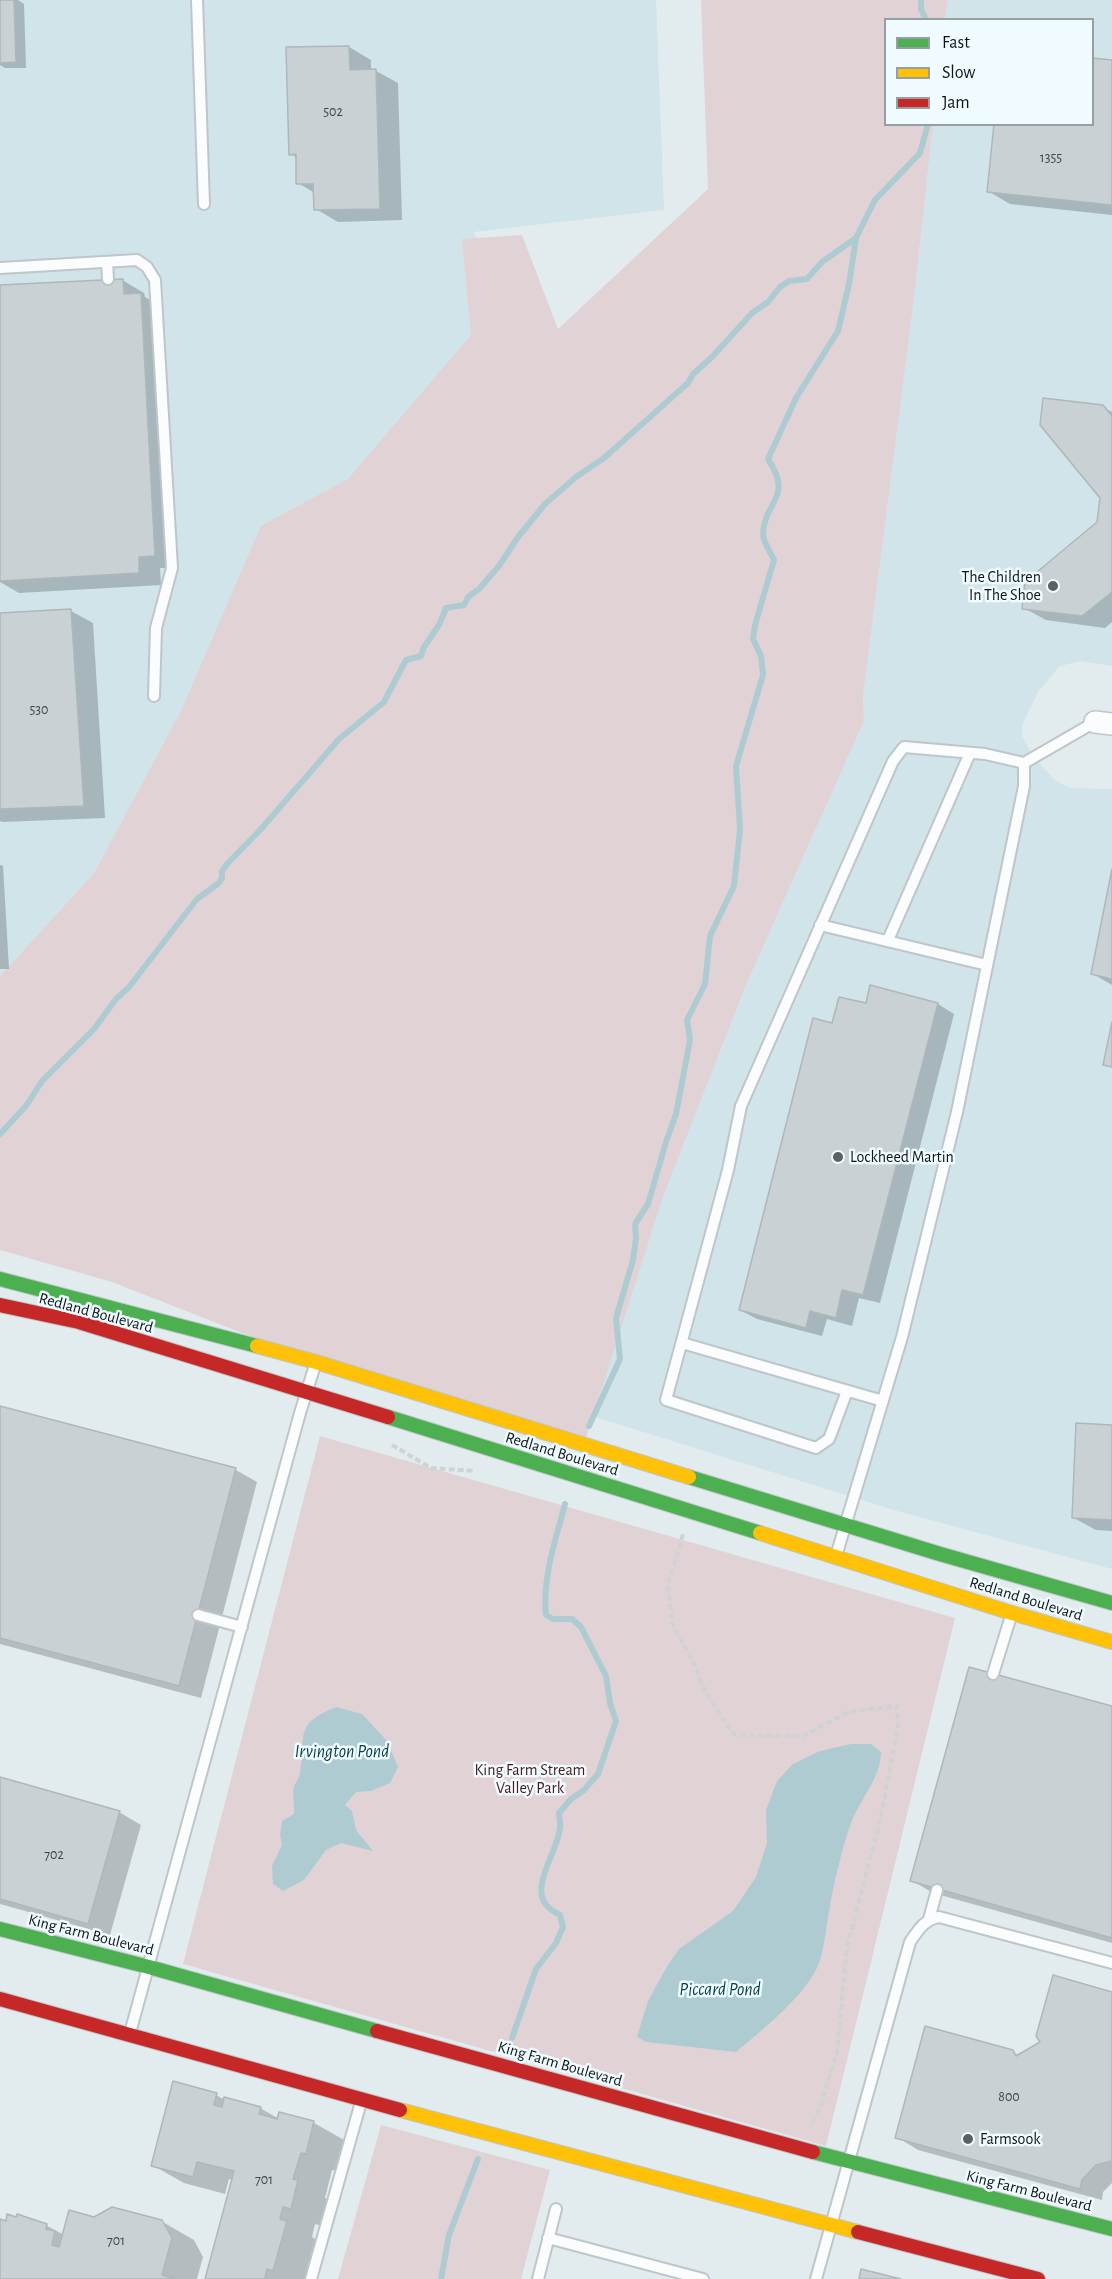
<!DOCTYPE html>
<style>
body{margin:0}
#map{position:relative;width:1112px;height:2279px;overflow:hidden;background:#e2ecef;font-family:"Alegreya Sans",sans-serif}
canvas{display:block}
.legend{position:absolute;left:884px;top:18px;width:210px;height:108px;box-sizing:border-box;background:#effbfe;border:2px solid #969fa2;margin:0;padding:8px 10px;list-style:none;font-size:18px;color:#101618}
.legend li{display:flex;align-items:center;gap:12px;height:30px}
.legend b{width:30px;border:2px solid #969fa2}
</style>
<div id="map">
<canvas width="1112" height="2279"></canvas>
<ul class="legend">
<li><b style="height:8px;background:#4caf50"></b>Fast</li>
<li><b style="height:8px;background:#ffc107"></b>Slow</li>
<li><b style="height:8px;background:#c62828"></b>Jam</li>
</ul>
</div>
<script>
const c = document.querySelector('canvas').getContext('2d');
c.lineJoin = 'round';
function paint(path, color) {
  c.fillStyle = color;
  c.fill(path, 'evenodd');
}
function strokePath(path, color, width, dash) {
  c.strokeStyle = color;
  c.lineWidth = width;
  c.lineCap = dash ? 'butt' : 'round';
  c.setLineDash(dash || []);
  c.stroke(path);
}
function label(font, color, halo, rows, align = 'center') {
  c.font = font + ' "Alegreya Sans",sans-serif';
  c.lineWidth = 5;
  c.setLineDash([]);
  c.textBaseline = 'middle';
  c.strokeStyle = halo;
  c.fillStyle = color;
  for (const [text, x, y, turn = 0] of rows) {
    c.save();
    c.translate(x, y);
    c.rotate((+turn || 0) * Math.PI / 180);
    c.textAlign = isNaN(turn) ? turn : align;
    if (halo) c.strokeText(text, 0, 0);
    c.fillText(text, 0, 0);
    c.restore();
  }
}
paint(new Path2D(`
 M 0,0 L 656,0 L 664,210 L 473,232 L 494,261 L 504,364 L 181,712 L 94,873 L 0,976 Z
 M 948,0 L 1112,0 L 1112,666 L 1080,661 L 1060,666 L 1038,692 L 1023,723 L 1022,736 L 1034,758 L 1055,780 L 1069,788 L 1112,789 L 1112,1569 L 897,1511 L 592,1416 L 663,1197 L 747,983 L 864,721 L 863,696 L 913,307 L 933,125 L 1092,124 L 1092,20 L 945,19 Z`), '#d0e4ea');
paint(new Path2D(`
 M 701,0 L 948,0 L 945,19 L 886,20 L 886,124 L 933,125 L 913,307 L 863,696 L 864,721 L 747,983 L 663,1197 L 583,1447 L 316,1362 L 112,1282 L 0,1250 L 0,976 L 94,873 L 181,711 L 261,526 L 348,479 L 471,335 L 462,239 L 522,235 L 558,329 L 708,189 Z
 M 320,1436 L 955,1618 L 826,2146 L 183,1964 Z
 M 381,2125 L 550,2170 L 521,2279 L 338,2279 Z`), '#e1d3d5');
paint(new Path2D(`
 M 336,1707 L 362,1714 L 387,1741 L 398,1767 L 390,1783 L 371,1791 L 356,1792 L 345,1805 L 352,1811 L 356,1830 L 373,1851 L 341,1843 L 326,1850 L 304,1880 L 283,1891 L 273,1884 L 272,1866 L 282,1845 L 280,1835 L 282,1821 L 294,1814 C 295,1806 292,1794 294,1786 C 296,1782 299,1778 300,1773 C 307,1736 292,1725 336,1707 Z
 M 851,1744 L 871,1744 L 881,1752 C 881,1778 860,1799 851,1823 C 841,1852 834,1882 829,1912 C 825,1932 825,1951 816,1970 C 800,2000 762,2030 736,2052 L 646,2042 L 637,2037 L 648,2001 L 666,1968 L 679,1949 L 733,1911 L 756,1877 L 767,1843 L 766,1810 L 777,1781 L 793,1764 L 820,1751 Z`), '#afcbd2');
paint(new Path2D(`
 M 0,0 L 18,0 L 24,4 L 26,68 L 5,68 L 0,65 Z
 M 349,47 L 371,60 L 371,71 L 376,71 L 398,83 L 402,220 L 338,222 L 316,209 L 315,193 L 298,183 L 297,158 L 291,154 Z
 M 1112,61 L 1112,215 L 1010,204 L 988,191 L 1092,124 Z
 M 122,280 L 144,293 L 145,297 L 162,307 L 176,568 L 160,568 L 161,585 L 19,593 L 0,582 L 0,287 Z
 M 1103,407 L 1112,412 L 1112,622 L 1105,628 L 1046,620 L 1024,608 L 1099,523 L 1102,497 Z
 M 71,611 L 93,623 L 105,818 L 2,822 L 0,821 L 0,615 Z
 M 0,865 L 3,866 L 9,969 L 0,969 Z
 M 1112,876 L 1112,985 L 1093,974 Z
 M 938,1004 L 954,1014 L 880,1303 L 859,1298 L 852,1326 L 827,1319 L 822,1336 L 757,1319 L 740,1310 L 833,1025 L 867,1005 Z
 M 0,1408 L 236,1470 L 257,1482 L 201,1698 L 0,1644 Z
 M 1112,1427 L 1112,1531 L 1096,1530 L 1074,1518 Z
 M 1112,1708 L 1112,1943 L 933,1893 L 911,1880 Z
 M 0,1778 L 119,1812 L 141,1825 L 110,1935 L 0,1904 Z
 M 1112,1994 L 1112,2183 L 1103,2192 L 1102,2200 L 918,2150 L 897,2137 L 1012,2052 L 1020,2056 Z
 M 216,2095 L 225,2100 L 260,2108 L 279,2119 L 280,2114 L 314,2123 L 346,2141 L 338,2171 L 332,2170 L 325,2198 L 329,2200 L 322,2226 L 315,2224 L 312,2237 L 318,2241 L 308,2279 L 207,2279 L 233,2180 L 229,2179 L 225,2194 L 184,2183 L 152,2165 Z
 M 18,2216 L 38,2221 L 64,2235 L 94,2219 L 161,2221 L 194,2240 L 203,2257 L 197,2279 L 0,2279 L 0,2221 L 7,2222 L 17,2218 Z`), '#0003');
strokePath(new Path2D(`
 M 921,0 L 921,9 L 926,20
 M 0,1134 L 26,1106 L 42,1081 L 94,1029 L 116,999 L 129,987 L 197,899 L 219,883 L 222,878 L 222,871 L 228,863 L 261,829 L 339,739 L 384,702 L 406,660 L 421,656 L 424,647 L 439,625 L 446,608 L 464,605 L 468,597 L 479,589 L 499,566 L 518,537 L 545,504 L 576,477 L 604,458 L 688,383 L 693,374 L 712,357 L 752,313 L 768,302 L 780,287 L 789,281 L 807,279 L 822,262 L 856,238
 M 589,1426 L 620,1359 L 616,1318 L 633,1260 L 636,1238 L 635,1224 L 648,1204 L 666,1142 L 676,1114 L 690,1040 L 687,1020 L 705,984 L 710,936 L 734,886 L 740,829 L 736,766 L 763,675 L 761,656 L 753,639 L 755,625 L 774,560 C 771,553 763,542 763,534 C 764,501 794,498 768,459 L 796,398 L 838,331 L 849,284 L 856,238 L 875,200 L 920,153 L 928,124
 M 512,2038 L 536,1969 L 556,1943 L 563,1927 L 560,1915 C 556,1913 551,1910 548,1907 C 528,1888 559,1850 560,1827 C 561,1822 559,1817 559,1813 L 571,1799 L 584,1790 L 598,1774 L 616,1721 L 610,1703 L 606,1676 L 581,1627 L 572,1619 L 553,1619 L 546,1615 C 542,1578 556,1539 565,1504
 M 441,2279 L 449,2235 L 478,2159`), '#afcbd2', 6);
const building = new Path2D(`
 M 0,0 L 14,0 L 16,62 L 0,63 Z
 M 349,46 L 350,70 L 376,69 L 380,209 L 314,210 L 313,184 L 296,184 L 296,154 L 289,155 L 286,47 Z
 M 1092,58 L 1112,60 L 1112,205 L 987,192 L 994,124 L 1092,124 Z
 M 123,279 L 124,294 L 141,293 L 155,556 L 139,557 L 139,573 L 0,581 L 0,285 Z
 M 1043,398 L 1103,405 L 1112,416 L 1112,592 L 1082,616 L 1022,609 L 1025,582 L 1097,522 L 1100,498 L 1040,425 Z
 M 71,609 L 84,806 L 0,809 L 0,613 Z
 M 1112,869 L 1112,979 L 1091,974 Z
 M 870,985 L 938,1003 L 863,1295 L 842,1290 L 836,1318 L 810,1311 L 806,1328 L 739,1310 L 813,1018 L 832,1023 L 839,997 L 866,1003 Z
 M 1112,1022 L 1112,1067 L 1103,1065 Z
 M 0,1406 L 236,1468 L 179,1686 L 0,1638 Z
 M 1076,1423 L 1112,1425 L 1112,1520 L 1072,1518 Z
 M 969,1667 L 1112,1706 L 1112,1938 L 910,1881 Z
 M 0,1777 L 120,1811 L 88,1924 L 0,1899 Z
 M 1053,1975 L 1112,1992 L 1112,2161 L 1096,2165 L 1082,2180 L 1080,2189 L 895,2138 L 925,2026 L 1013,2050 L 1016,2056 L 1040,2042 L 1036,2036 Z
 M 173,2081 L 217,2093 L 214,2105 L 222,2107 L 224,2097 L 261,2107 L 259,2114 L 277,2119 L 279,2112 L 314,2121 L 306,2154 L 301,2153 L 293,2179 L 298,2180 L 291,2209 L 283,2207 L 280,2219 L 287,2221 L 273,2271 L 267,2269 L 265,2278 L 267,2279 L 205,2279 L 234,2171 L 197,2162 L 193,2177 L 151,2166 Z
 M 112,2207 L 162,2220 L 172,2238 L 162,2275 L 175,2279 L 0,2279 L 0,2219 L 6,2221 L 7,2214 L 16,2217 L 17,2214 L 47,2224 L 46,2229 L 55,2231 L 52,2245 L 59,2247 L 69,2210 L 94,2217 Z
 M 861,2269 L 901,2279 L 859,2279 Z`);
paint(building, '#cad1d4');
strokePath(building, '#aeb7b9', 1.5);
const lane = new Path2D(`
 M 197,0 L 204,204
 M 107,262 L 108,279
 M 0,268 L 137,260 L 147,267 L 155,280 L 172,568 L 156,628 L 154,696
 M 1024,763 L 1095,722
 M 820,925 L 987,965
 M 888,940 L 970,753
 M 682,1343 L 883,1401
 M 836,1556 L 902,1337 L 957,1112 L 1024,786 L 1024,763 L 985,754 L 904,747 L 893,761 L 741,1106 L 728,1170 L 666,1400 L 816,1448 L 829,1439 L 847,1391
 M 198,1615 L 242,1627
 M 993,1674 L 1011,1616
 M 929,1919 L 937,1890
 M 130,2033 L 300,1413 L 316,1362
 M 548,2238 L 703,2279
 M 311,2279 L 361,2102
 M 538,2279 L 556,2209
 M 816,2279 L 910,1942 C 919,1929 924,1920 939,1917 L 1112,1963`);
const street = new Path2D(`
 M 1095,722 L 1112,724`);
const fast = new Path2D(`
 M 0,1279 L 257,1346
 M 388,1417 L 760,1533
 M 689,1477 L 940,1554 L 1112,1603
 M 0,1929 L 149,1967 L 377,2031
 M 813,2152 L 1112,2229`);
const slow = new Path2D(`
 M 257,1346 L 316,1362 L 689,1477
 M 760,1533 L 1012,1613 L 1112,1642
 M 400,2110 L 858,2232`);
const jam = new Path2D(`
 M 0,1305 L 79,1322 L 388,1417
 M 0,1999 L 400,2110
 M 377,2031 L 813,2152
 M 858,2232 L 1038,2279`);
strokePath(lane, '#bec6c8', 14);
strokePath(street, '#bec6c8', 24);
strokePath(fast, '#bec6c8', 16);
strokePath(slow, '#bec6c8', 16);
strokePath(jam, '#bec6c8', 16);
strokePath(new Path2D(`
 M 392,1445 L 431,1468 L 475,1471
 M 683,1534 L 668,1584 L 672,1623 L 695,1666 L 702,1685 L 725,1723 L 735,1735 L 803,1736 L 848,1712 L 897,1706 L 898,1728 L 879,1826 L 847,1946 L 837,2052 L 821,2105 L 811,2125`), '#d0d3d4', 4, [6, 3]);
strokePath(lane, '#fbfcfd', 10);
strokePath(street, '#fbfcfd', 21);
strokePath(fast, '#4caf50', 14);
strokePath(slow, '#ffc107', 14);
strokePath(jam, '#c62828', 14);
for (const [x, y, r, color] of [
 [1053,586,6,"#5a6163"],
 [838,1157,6,"#5a6163"],
 [968,2139,6,"#5a6163"]
]) {
  const dot = new Path2D();
  dot.arc(x, y, r, 0, 2 * Math.PI);
  c.fillStyle = color;
  c.fill(dot);
  strokePath(dot, '#effbfe', 2);
}
label('14px', '#404749', null, [
 ["502",333,112],
 ["1355",1051,158],
 ["530",39,710],
 ["702",54,1855],
 ["800",1009,2097],
 ["701",264,2180],
 ["701",116,2241]
]);
label('16px', '#101618', '#effbfe', [
 ["The Children",1041,577,"right"],
 ["In The Shoe",1041,595,"right"],
 ["Lockheed Martin",850,1157],
 ["Farmsook",980,2139]
], 'left');
label('16px', '#101618', '#effbfe', [
 ["Redland Boulevard",96,1313,15],
 ["Redland Boulevard",562,1454,17],
 ["Redland Boulevard",1026,1599,17],
 ["King Farm Boulevard",91,1935,14],
 ["King Farm Boulevard",560,2064,16],
 ["King Farm Boulevard",1029,2191,14]
]);
label('16px', '#481a1f', '#effbfe', [
 ["King Farm Stream",530,1770],
 ["Valley Park",530,1788]
]);
label('italic 18px', '#063e4a', '#effbfe', [
 ["Irvington Pond",342,1752],
 ["Piccard Pond",720,1990]
]);
</script>
